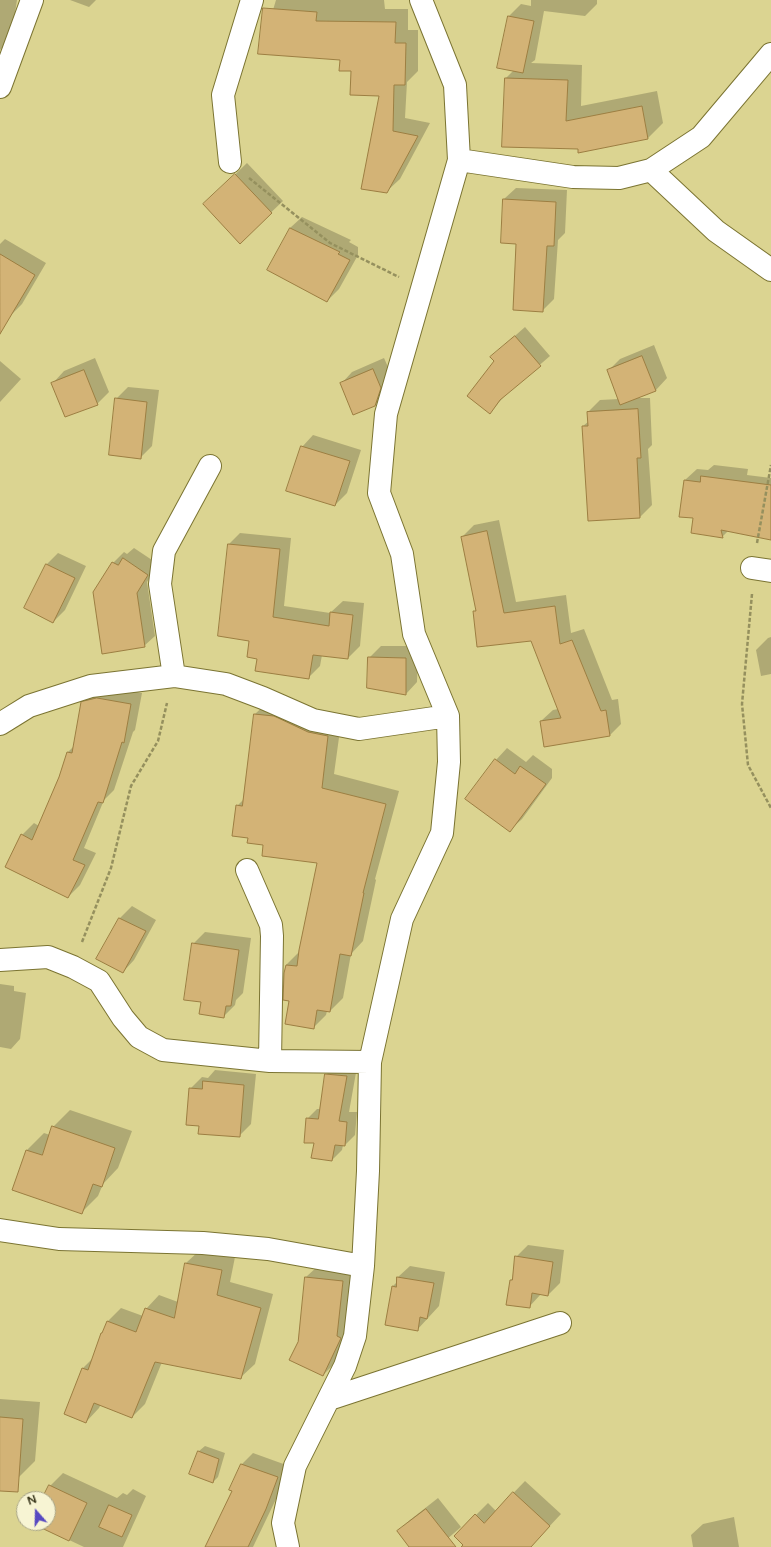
<!DOCTYPE html>
<style>
body{margin:0}
#map{position:relative;width:771px;height:1547px;overflow:hidden;background:#dbd491;font-family:"Varela Round",sans-serif}
canvas{display:block}
.north{position:absolute;left:16px;top:1491px;width:40px;height:40px;box-sizing:border-box;background:#f7f4d3;border:1px solid #a9a687;border-radius:50%;rotate:340deg;font-size:11px;font-weight:700;line-height:16px;text-align:center;color:#343116}
.north::after{content:'';display:block;margin:auto;width:14px;height:18px;background:#5749c1;clip-path:polygon(50% 0,100% 100%,50% 72%,0 100%)}
</style>
<div id="map">
<canvas width="771" height="1547"></canvas>
<div class="north">N</div>
</div>
<script>
const c = document.querySelector('canvas').getContext('2d');
c.lineJoin = 'round';
function paint(path, color) {
  c.fillStyle = color;
  c.fill(path, 'evenodd');
}
function strokePath(path, color, width, dash) {
  c.strokeStyle = color;
  c.lineWidth = width;
  c.lineCap = dash ? 'butt' : 'round';
  c.setLineDash(dash || []);
  c.stroke(path);
}
paint(new Path2D(`
 M 0,0 L 17,0 L 11,39 L 0,50 Z
 M 70,0 L 96,0 L 89,7 Z
 M 276,0 L 384,0 L 385,9 L 408,9 L 408,30 L 418,30 L 418,71 L 407,82 L 405,118 L 430,123 L 400,179 L 386,192 L 380,95 L 341,59 L 260,53 Z
 M 531,0 L 597,0 L 597,4 L 585,16 L 544,11 L 535,60 L 531,63 L 582,65 L 581,106 L 657,91 L 663,123 L 648,138 L 578,149 L 506,78 L 514,70 L 509,16 L 521,4 L 531,6 Z
 M 247,163 L 283,201 L 240,242 L 216,193 Z
 M 516,188 L 567,190 L 565,233 L 558,240 L 554,299 L 542,311 L 517,243 L 504,199 Z
 M 302,217 L 351,240 L 349,242 L 358,247 L 358,255 L 339,289 L 327,301 L 290,228 Z
 M 5,239 L 46,263 L 22,304 L 10,316 L 0,310 L 0,244 Z
 M 525,327 L 550,356 L 506,394 L 490,413 L 495,361 L 491,357 Z
 M 654,345 L 667,378 L 656,390 L 635,398 L 650,398 L 652,445 L 648,449 L 652,505 L 640,517 L 583,426 L 589,421 L 588,412 L 600,400 L 619,399 L 608,371 L 620,359 Z
 M 95,358 L 109,392 L 97,404 L 53,383 L 64,371 Z
 M 384,358 L 392,376 L 387,393 L 375,405 L 341,384 L 352,372 Z
 M 0,361 L 21,379 L 0,402 Z
 M 128,387 L 159,390 L 152,446 L 140,458 L 116,399 Z
 M 313,435 L 361,450 L 347,493 L 335,505 L 302,447 Z
 M 714,465 L 748,469 L 747,475 L 771,478 L 771,539 L 728,531 L 722,537 L 694,518 L 685,480 L 697,469 L 708,470 Z
 M 499,520 L 516,602 L 566,595 L 571,633 L 584,629 L 612,700 L 618,699 L 621,724 L 610,735 L 541,721 L 553,710 L 558,709 L 532,640 L 474,612 L 477,609 L 462,537 L 474,525 Z
 M 240,533 L 291,538 L 284,606 L 330,613 L 343,601 L 364,603 L 360,646 L 348,658 L 322,655 L 320,666 L 308,678 L 259,658 L 250,640 L 229,544 Z
 M 134,548 L 158,564 L 147,582 L 155,636 L 144,646 L 113,563 L 124,552 L 127,554 Z
 M 58,553 L 86,566 L 65,610 L 53,622 L 47,564 Z
 M 771,637 L 771,674 L 761,676 L 756,650 L 768,638 Z
 M 381,646 L 418,646 L 417,682 L 406,694 L 369,658 Z
 M 109,687 L 142,693 L 135,730 L 133,732 L 114,790 L 104,800 L 84,848 L 96,853 L 80,885 L 68,897 L 22,835 L 34,823 L 39,826 L 59,777 L 68,752 L 75,745 L 82,703 L 94,691 Z
 M 269,701 L 341,723 L 334,774 L 399,791 L 375,879 L 376,880 L 363,941 L 351,954 L 343,998 L 330,1011 L 327,1011 L 326,1015 L 313,1028 L 290,1000 L 286,965 L 299,952 L 318,862 L 265,844 L 249,837 L 237,806 L 244,799 L 255,714 Z
 M 507,748 L 526,762 L 533,755 L 552,769 L 552,778 L 522,819 L 510,830 L 496,760 Z
 M 132,906 L 156,920 L 134,960 L 123,972 L 98,959 L 120,918 Z
 M 205,932 L 251,938 L 243,993 L 236,1000 L 235,1005 L 223,1017 L 202,1001 L 193,944 Z
 M 0,984 L 14,986 L 14,991 L 26,993 L 20,1039 L 11,1049 L 0,1047 Z
 M 336,1064 L 357,1067 L 349,1112 L 357,1112 L 355,1135 L 345,1145 L 343,1145 L 342,1150 L 332,1160 L 315,1143 L 307,1119 L 317,1109 L 320,1109 L 326,1075 Z
 M 215,1070 L 256,1074 L 251,1124 L 239,1136 L 200,1125 L 190,1089 L 202,1077 L 208,1078 Z
 M 70,1110 L 132,1131 L 118,1168 L 103,1184 L 98,1196 L 81,1213 L 13,1189 L 27,1150 L 44,1133 L 50,1135 L 53,1127 Z
 M 528,1245 L 564,1250 L 560,1283 L 548,1295 L 541,1294 L 529,1307 L 511,1280 L 513,1278 L 516,1257 Z
 M 200,1250 L 235,1257 L 230,1282 L 273,1294 L 255,1364 L 241,1377 L 162,1362 L 145,1404 L 132,1417 L 101,1404 L 99,1408 L 86,1422 L 65,1414 L 83,1368 L 93,1358 L 107,1322 L 121,1308 L 143,1316 L 146,1309 L 159,1295 L 178,1302 L 186,1263 Z
 M 318,1266 L 354,1270 L 349,1324 L 335,1363 L 323,1375 L 299,1342 L 306,1277 Z
 M 410,1266 L 445,1272 L 439,1306 L 417,1330 L 393,1286 L 397,1282 L 398,1277 Z
 M 0,1399 L 40,1402 L 35,1461 L 18,1478 L 0,1477 Z
 M 205,1446 L 225,1453 L 218,1477 L 213,1482 L 190,1473 L 199,1451 Z
 M 253,1453 L 289,1466 L 277,1497 L 253,1547 L 207,1547 L 234,1491 L 230,1489 L 242,1464 Z
 M 63,1473 L 117,1498 L 123,1493 L 127,1495 L 133,1489 L 146,1496 L 123,1547 L 84,1547 L 33,1523 L 48,1523 L 48,1499 L 43,1499 L 50,1486 Z
 M 525,1481 L 561,1514 L 530,1547 L 467,1547 L 455,1536 L 488,1503 L 496,1511 Z
 M 438,1498 L 461,1527 L 438,1547 L 411,1547 L 398,1531 L 410,1520 Z
 M 734,1517 L 739,1547 L 693,1547 L 691,1535 L 703,1524 Z`), '#0003');
const building = new Path2D(`
 M 263,8 L 317,12 L 316,21 L 396,22 L 395,43 L 406,43 L 405,85 L 394,85 L 393,131 L 418,136 L 387,193 L 361,189 L 379,96 L 350,95 L 351,71 L 339,71 L 340,60 L 258,54 Z
 M 508,16 L 534,21 L 523,73 L 497,68 Z
 M 505,78 L 568,80 L 566,121 L 642,106 L 648,139 L 578,153 L 578,149 L 502,147 Z
 M 235,174 L 272,213 L 240,244 L 203,204 Z
 M 503,199 L 556,202 L 554,246 L 547,246 L 543,312 L 513,310 L 516,244 L 501,243 Z
 M 290,228 L 340,252 L 338,254 L 350,260 L 327,302 L 267,270 Z
 M 0,254 L 35,275 L 0,334 Z
 M 515,336 L 541,366 L 500,400 L 490,414 L 467,396 L 494,361 L 490,357 Z
 M 642,356 L 656,391 L 620,405 L 607,370 Z
 M 373,369 L 381,388 L 375,406 L 353,415 L 340,383 Z
 M 84,370 L 98,405 L 65,417 L 51,383 Z
 M 115,398 L 147,402 L 141,459 L 109,455 Z
 M 638,409 L 641,458 L 637,458 L 640,518 L 588,521 L 582,426 L 588,426 L 587,412 Z
 M 301,446 L 350,461 L 335,506 L 286,491 Z
 M 701,476 L 771,485 L 771,540 L 721,530 L 723,538 L 691,533 L 693,518 L 679,517 L 684,480 L 700,482 Z
 M 487,531 L 504,613 L 555,606 L 560,644 L 572,640 L 601,711 L 606,710 L 610,736 L 544,747 L 540,721 L 561,718 L 531,641 L 477,647 L 473,611 L 476,611 L 461,537 Z
 M 228,544 L 280,549 L 273,617 L 329,626 L 330,612 L 353,615 L 348,659 L 313,655 L 309,679 L 255,671 L 257,659 L 247,657 L 249,641 L 218,636 Z
 M 123,558 L 148,575 L 137,593 L 145,647 L 102,654 L 93,592 L 112,562 L 118,565 Z
 M 46,564 L 75,578 L 53,623 L 24,608 Z
 M 368,657 L 406,658 L 406,695 L 367,688 Z
 M 97,698 L 131,704 L 124,743 L 122,742 L 103,803 L 98,802 L 73,860 L 85,865 L 68,898 L 5,867 L 21,834 L 32,840 L 59,777 L 67,752 L 72,753 L 81,702 Z
 M 254,714 L 274,716 L 308,732 L 328,736 L 322,788 L 386,804 L 363,893 L 364,893 L 351,956 L 340,954 L 330,1012 L 317,1010 L 314,1029 L 285,1024 L 289,1001 L 283,1000 L 284,973 L 286,965 L 297,966 L 299,950 L 317,863 L 262,856 L 263,845 L 247,843 L 248,838 L 232,836 L 236,805 L 242,806 Z
 M 495,759 L 515,774 L 520,766 L 546,784 L 510,832 L 465,799 Z
 M 119,918 L 146,931 L 123,973 L 96,959 Z
 M 192,943 L 239,950 L 231,1006 L 226,1006 L 224,1018 L 199,1014 L 201,1002 L 184,1000 Z
 M 325,1074 L 347,1076 L 339,1121 L 347,1122 L 345,1146 L 335,1145 L 332,1161 L 311,1158 L 314,1143 L 304,1143 L 306,1118 L 318,1119 Z
 M 203,1081 L 244,1085 L 240,1137 L 198,1134 L 199,1126 L 186,1125 L 189,1088 L 202,1089 Z
 M 52,1126 L 115,1148 L 102,1187 L 93,1184 L 82,1214 L 12,1190 L 26,1150 L 42,1155 Z
 M 515,1256 L 553,1262 L 548,1296 L 532,1293 L 530,1308 L 506,1305 L 510,1280 L 512,1280 Z
 M 185,1263 L 222,1270 L 217,1295 L 261,1308 L 241,1379 L 155,1362 L 132,1418 L 94,1403 L 86,1423 L 64,1414 L 82,1368 L 88,1370 L 101,1333 L 102,1333 L 107,1321 L 136,1332 L 145,1308 L 174,1318 Z
 M 305,1277 L 343,1281 L 337,1336 L 341,1338 L 323,1376 L 289,1360 L 298,1342 Z
 M 397,1277 L 434,1283 L 427,1319 L 420,1317 L 418,1331 L 385,1325 L 392,1286 L 396,1287 Z
 M 0,1417 L 23,1419 L 18,1492 L 0,1491 Z
 M 198,1451 L 219,1459 L 213,1483 L 189,1474 Z
 M 241,1464 L 278,1477 L 266,1509 L 248,1547 L 205,1547 L 232,1491 L 229,1490 Z
 M 49,1485 L 87,1503 L 69,1541 L 31,1523 L 48,1523 L 48,1499 L 42,1499 Z
 M 513,1492 L 550,1526 L 531,1547 L 461,1547 L 463,1545 L 454,1536 L 475,1514 L 484,1523 Z
 M 109,1505 L 132,1515 L 122,1537 L 99,1527 Z
 M 426,1509 L 456,1547 L 409,1547 L 397,1531 Z`);
paint(building, '#d3b376');
strokePath(building, '#9c7e42', 1);
const street = new Path2D(`
 M 0,87 L 32,0
 M 459,160 L 573,177 L 619,178 L 651,170 L 701,137 L 771,54
 M 230,162 L 223,95 L 252,0
 M 651,170 L 716,231 L 771,270
 M 752,568 L 771,571
 M 174,676 L 160,584 L 164,551 L 210,466
 M 0,724 L 29,706 L 91,686 L 174,676 L 226,684 L 263,698 L 313,720 L 359,729 L 448,716
 M 247,870 L 271,925 L 272,936 L 270,1061
 M 0,960 L 48,957 L 73,967 L 99,981 L 123,1018 L 139,1037 L 163,1050 L 270,1061 L 370,1062
 M 0,1230 L 59,1239 L 203,1243 L 268,1249 L 363,1266
 M 329,1399 L 560,1323
 M 288,1547 L 283,1523 L 295,1466 L 345,1366 L 355,1336 L 363,1266 L 368,1171 L 370,1062 L 402,919 L 442,833 L 449,762 L 448,716 L 414,634 L 402,554 L 379,493 L 386,414 L 459,160 L 455,85 L 421,0`);
strokePath(street, '#7b7432', 24);
strokePath(new Path2D(`
 M 249,178 L 330,243 L 399,277
 M 757,543 L 771,465
 M 752,594 L 742,704 L 748,765 L 771,808
 M 82,942 L 111,868 L 131,786 L 158,741 L 167,703`), '#95905e', 2.5, [4, 2]);
strokePath(street, '#fff', 22);
</script>
